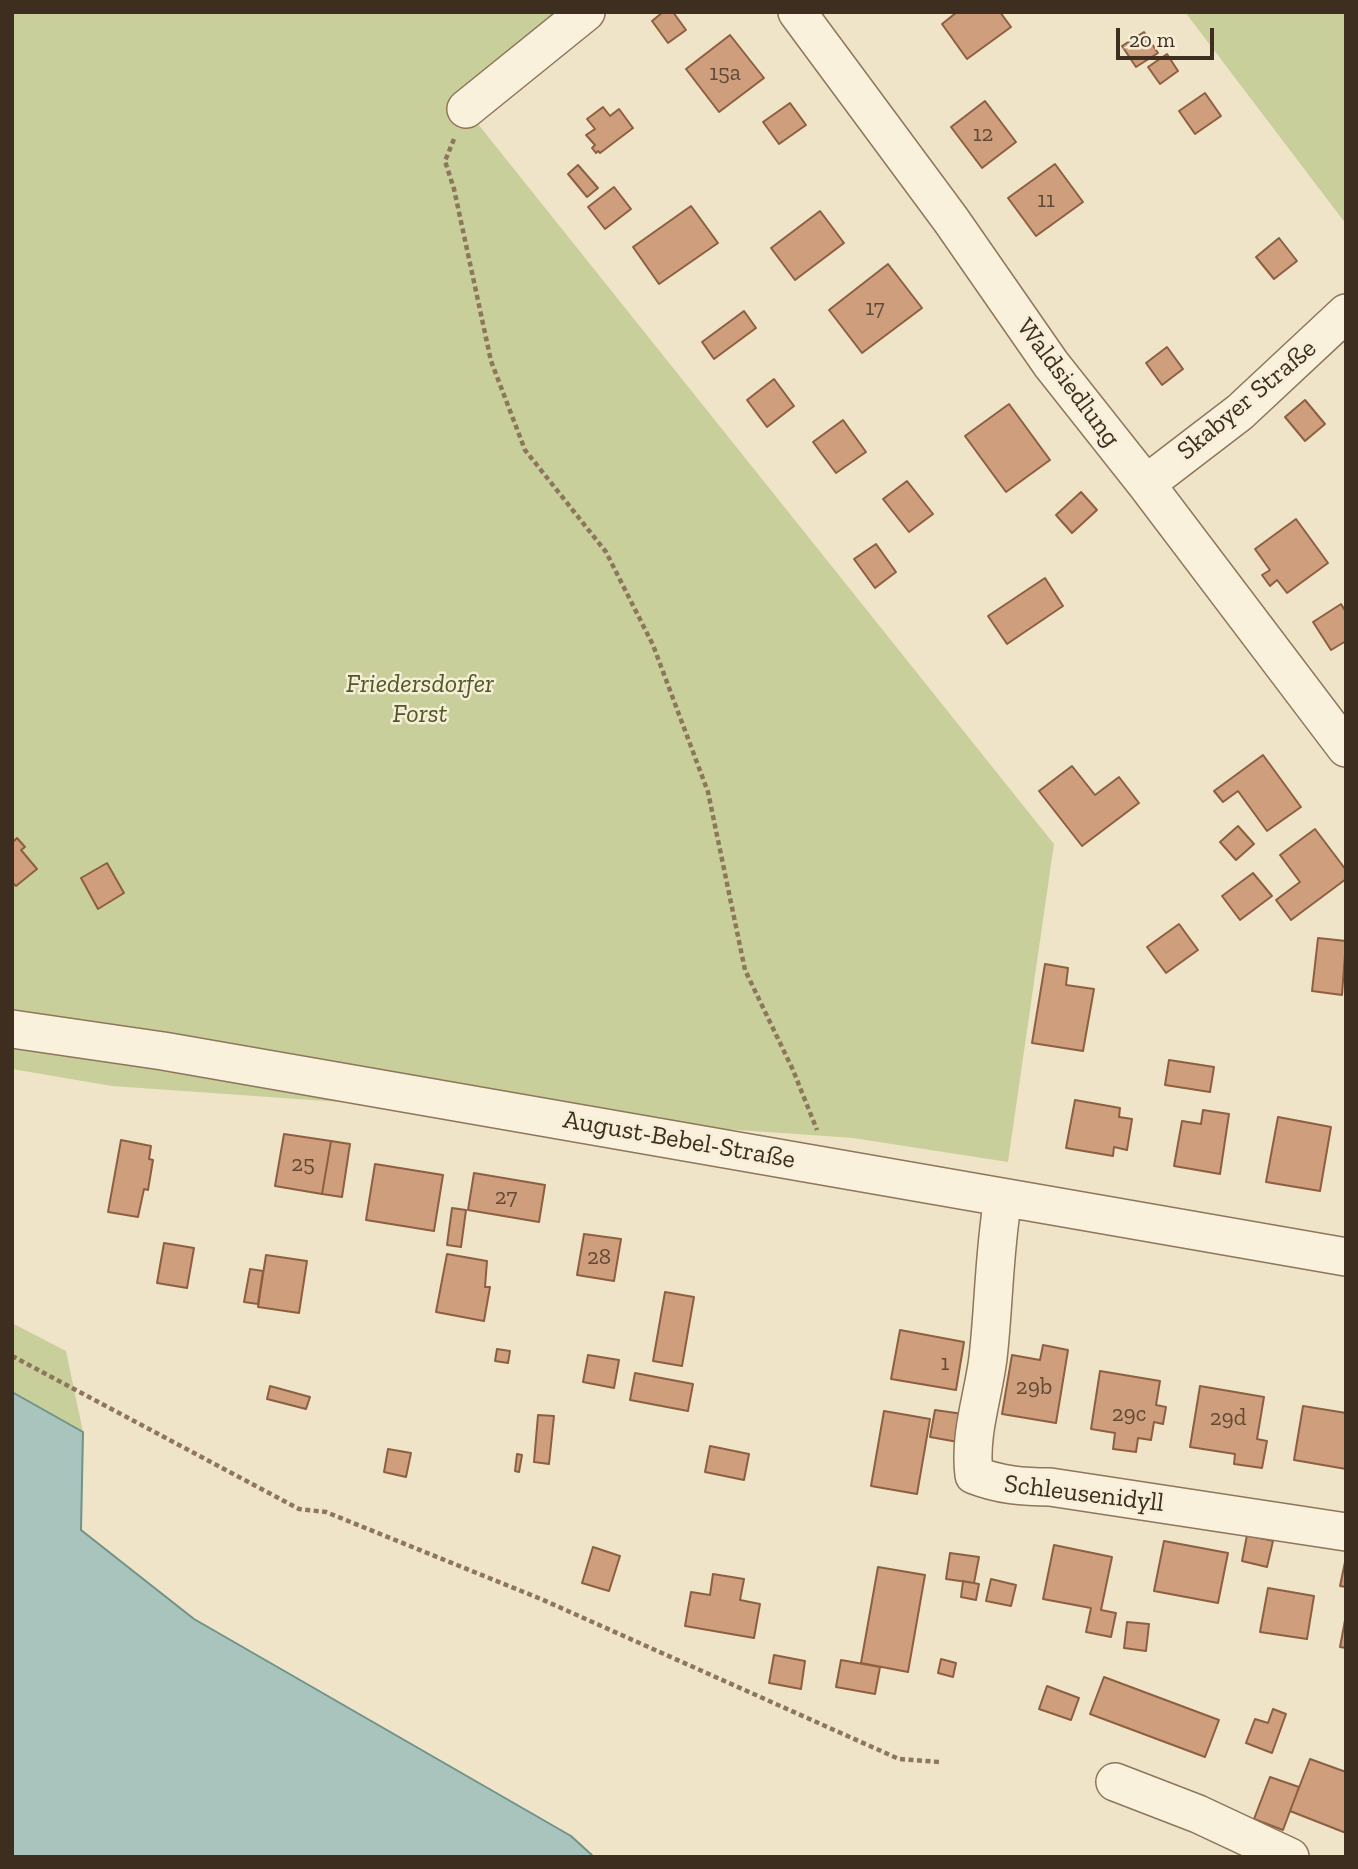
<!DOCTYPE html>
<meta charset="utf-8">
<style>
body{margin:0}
#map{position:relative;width:1358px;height:1869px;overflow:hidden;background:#f0e4c8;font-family:"Zilla Slab",serif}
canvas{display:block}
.frame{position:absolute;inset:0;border:14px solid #3d2e20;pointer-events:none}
.scale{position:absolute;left:1116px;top:28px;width:98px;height:32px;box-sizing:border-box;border:4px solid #3d2e20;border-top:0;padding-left:9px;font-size:21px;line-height:24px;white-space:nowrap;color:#3d2e20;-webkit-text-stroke:5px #f7eed8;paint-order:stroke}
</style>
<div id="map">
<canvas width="1358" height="1869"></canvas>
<div class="frame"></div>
<div class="scale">20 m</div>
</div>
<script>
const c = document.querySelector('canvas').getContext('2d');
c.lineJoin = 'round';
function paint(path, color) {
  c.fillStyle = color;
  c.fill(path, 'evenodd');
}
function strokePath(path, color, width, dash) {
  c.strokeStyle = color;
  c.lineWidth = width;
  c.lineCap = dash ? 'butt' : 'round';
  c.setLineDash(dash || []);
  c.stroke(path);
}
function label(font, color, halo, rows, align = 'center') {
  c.font = font + ' "Zilla Slab",serif';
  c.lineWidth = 5;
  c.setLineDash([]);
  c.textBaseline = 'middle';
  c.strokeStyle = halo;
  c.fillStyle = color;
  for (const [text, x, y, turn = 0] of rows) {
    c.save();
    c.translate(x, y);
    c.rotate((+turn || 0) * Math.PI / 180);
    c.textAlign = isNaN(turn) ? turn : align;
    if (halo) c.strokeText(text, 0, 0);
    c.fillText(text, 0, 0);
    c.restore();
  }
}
paint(new Path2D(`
 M 12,12 L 586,12 L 466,109 L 1054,844 L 1008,1162 L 853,1138 L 112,1086 L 12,1069 Z
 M 1185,12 L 1346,12 L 1346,224 Z
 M 12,1323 L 66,1351 L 83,1432 L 12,1392 Z`), '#c9cf9b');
const water = new Path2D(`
 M 12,1392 L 83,1432 L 81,1530 L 194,1619 L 571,1836 L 594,1857 L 12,1857 Z`);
paint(water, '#a9c4bc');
strokePath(water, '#6f938a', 2);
const building = new Path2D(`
 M 663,12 L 673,12 L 686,30 L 668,43 L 652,21 Z
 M 957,12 L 1000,12 L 1011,27 L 967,59 L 942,24 Z
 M 1144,32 L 1158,53 L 1136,67 L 1122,46 Z
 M 730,35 L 764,78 L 719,112 L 686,69 Z
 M 1167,54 L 1178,71 L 1160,84 L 1148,67 Z
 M 1205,93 L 1221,116 L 1195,134 L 1179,111 Z
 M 985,101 L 1016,142 L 982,168 L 951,127 Z
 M 790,103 L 806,125 L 779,144 L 763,122 Z
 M 603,107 L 610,116 L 619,109 L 633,128 L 600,153 L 598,151 L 596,153 L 592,148 L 595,145 L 586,135 L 595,129 L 587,119 Z
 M 1055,164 L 1083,202 L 1036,236 L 1008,198 Z
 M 578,165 L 598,188 L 587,197 L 568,174 Z
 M 614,187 L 631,209 L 605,229 L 588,207 Z
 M 691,206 L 718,243 L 659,284 L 633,247 Z
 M 820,211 L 844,243 L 795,280 L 771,248 Z
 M 1279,238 L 1297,261 L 1274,279 L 1256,257 Z
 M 888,264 L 922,308 L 862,353 L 829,310 Z
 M 744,311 L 756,328 L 714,359 L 702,342 Z
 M 1167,347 L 1183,369 L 1162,385 L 1146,363 Z
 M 774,379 L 794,406 L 767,427 L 747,400 Z
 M 1305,400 L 1325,424 L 1305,441 L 1285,417 Z
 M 1009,404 L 1050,460 L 1006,492 L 965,436 Z
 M 843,420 L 866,452 L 836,473 L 813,442 Z
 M 907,481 L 933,514 L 909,532 L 883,499 Z
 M 1081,492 L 1097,510 L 1072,533 L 1056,515 Z
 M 1296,519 L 1328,563 L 1287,593 L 1277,580 L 1270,586 L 1262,575 L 1270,570 L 1255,549 Z
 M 876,544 L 896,572 L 875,588 L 854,559 Z
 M 1045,578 L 1063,606 L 1007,644 L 988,616 Z
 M 1341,604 L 1346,612 L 1346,641 L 1331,650 L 1313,622 Z
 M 1263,755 L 1301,807 L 1267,831 L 1238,791 L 1223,802 L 1214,791 Z
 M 1072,766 L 1095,795 L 1119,777 L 1139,803 L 1082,846 L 1039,791 Z
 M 1238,826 L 1254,844 L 1236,860 L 1220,842 Z
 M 1315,829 L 1346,870 L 1346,879 L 1291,920 L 1276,900 L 1300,882 L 1280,855 Z
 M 17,838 L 25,847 L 21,850 L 37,869 L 16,886 L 12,882 L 12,839 L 14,841 Z
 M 107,863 L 124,893 L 98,909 L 81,878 Z
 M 1253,873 L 1272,896 L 1240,920 L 1222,896 Z
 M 1179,924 L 1198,950 L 1166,973 L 1147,947 Z
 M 1318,938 L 1346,941 L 1342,995 L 1312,991 Z
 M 1045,964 L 1068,968 L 1066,985 L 1094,989 L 1083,1051 L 1032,1043 Z
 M 1169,1060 L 1214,1067 L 1210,1092 L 1165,1085 Z
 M 1075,1100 L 1120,1108 L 1119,1117 L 1132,1119 L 1127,1150 L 1114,1147 L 1113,1156 L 1066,1148 Z
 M 1203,1110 L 1229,1114 L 1220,1174 L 1174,1166 L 1182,1121 L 1201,1124 Z
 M 1278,1117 L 1331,1127 L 1320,1191 L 1266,1182 Z
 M 284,1134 L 331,1141 L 322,1194 L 275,1186 Z
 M 121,1140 L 151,1146 L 149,1159 L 153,1160 L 148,1190 L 144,1189 L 138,1217 L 108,1212 Z
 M 331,1141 L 350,1144 L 342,1197 L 322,1194 Z
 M 375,1164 L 443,1175 L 434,1231 L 366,1220 Z
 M 474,1173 L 545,1185 L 539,1222 L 468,1210 Z
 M 452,1208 L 466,1210 L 461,1247 L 447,1245 Z
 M 584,1234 L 621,1239 L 614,1281 L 577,1275 Z
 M 164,1243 L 194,1248 L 187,1288 L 157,1283 Z
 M 447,1254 L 487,1261 L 485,1287 L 490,1287 L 484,1321 L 436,1312 Z
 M 266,1255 L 307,1261 L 299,1313 L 258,1307 Z
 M 250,1269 L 263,1271 L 258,1304 L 244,1302 Z
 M 665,1292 L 694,1297 L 682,1366 L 653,1361 Z
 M 900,1330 L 964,1342 L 956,1390 L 891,1379 Z
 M 1043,1345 L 1068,1350 L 1056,1423 L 1002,1414 L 1012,1355 L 1040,1360 Z
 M 497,1349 L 510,1351 L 508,1363 L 495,1361 Z
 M 588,1355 L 619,1360 L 614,1388 L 583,1382 Z
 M 1100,1371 L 1160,1381 L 1156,1405 L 1166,1407 L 1163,1424 L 1154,1422 L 1151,1440 L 1138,1438 L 1136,1452 L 1113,1449 L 1115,1433 L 1091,1429 Z
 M 635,1373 L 693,1384 L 688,1411 L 630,1400 Z
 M 270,1386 L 310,1397 L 306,1409 L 267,1399 Z
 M 1200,1386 L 1264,1397 L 1257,1439 L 1267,1441 L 1262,1468 L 1234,1464 L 1235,1454 L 1190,1447 Z
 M 1303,1406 L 1346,1413 L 1346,1469 L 1294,1460 Z
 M 935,1410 L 963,1414 L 958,1442 L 930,1437 Z
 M 884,1411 L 930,1419 L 917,1494 L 871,1486 Z
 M 538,1415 L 554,1416 L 549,1464 L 534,1462 Z
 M 710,1446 L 749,1454 L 744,1480 L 705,1472 Z
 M 388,1449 L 411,1453 L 406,1477 L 384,1472 Z
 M 517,1454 L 522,1455 L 519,1472 L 515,1471 Z
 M 1247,1535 L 1273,1541 L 1267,1567 L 1242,1561 Z
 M 1164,1541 L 1228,1553 L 1218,1603 L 1154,1591 Z
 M 1054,1545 L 1112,1557 L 1101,1610 L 1116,1613 L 1111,1637 L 1086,1632 L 1091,1608 L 1043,1599 Z
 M 593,1547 L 620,1556 L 609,1591 L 582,1583 Z
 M 950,1553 L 979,1557 L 974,1583 L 946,1579 Z
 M 1345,1562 L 1346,1563 L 1346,1587 L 1340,1586 Z
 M 878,1567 L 925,1575 L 908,1672 L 861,1663 Z
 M 713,1574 L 744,1579 L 740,1600 L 760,1604 L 754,1638 L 685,1626 L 691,1592 L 710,1595 Z
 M 991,1579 L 1016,1585 L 1011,1606 L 986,1601 Z
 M 963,1581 L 979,1584 L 976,1600 L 961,1597 Z
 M 1268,1588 L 1314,1596 L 1307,1639 L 1260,1632 Z
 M 1346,1615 L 1346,1648 L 1340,1647 Z
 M 1127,1622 L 1149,1624 L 1146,1651 L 1124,1648 Z
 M 774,1655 L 805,1661 L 801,1689 L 769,1683 Z
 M 941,1659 L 956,1663 L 953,1677 L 938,1673 Z
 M 841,1660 L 880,1667 L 875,1694 L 836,1687 Z
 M 1104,1677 L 1219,1720 L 1205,1757 L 1090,1714 Z
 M 1047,1686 L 1079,1698 L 1071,1720 L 1039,1709 Z
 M 1273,1709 L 1286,1714 L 1272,1753 L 1246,1743 L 1255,1719 L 1268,1723 Z
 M 1310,1759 L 1346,1772 L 1346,1833 L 1290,1811 Z
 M 1270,1777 L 1299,1787 L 1283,1830 L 1254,1819 Z`);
paint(building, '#cf9f7d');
strokePath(building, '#8d5f41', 2);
const minor = new Path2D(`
 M 797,12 L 951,220 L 1051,364 L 1146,484 L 1346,748
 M 466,109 L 586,12
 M 1146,484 L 1240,412 L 1346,313
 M 12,1029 L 163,1051 L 1346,1257
 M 1003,1198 C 994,1251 994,1305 988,1358 C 983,1398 969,1434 974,1475 C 1000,1485 1023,1487 1050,1487 L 1346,1532
 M 1115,1782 L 1198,1814 L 1290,1857`);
strokePath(minor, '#8d765c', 40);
strokePath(new Path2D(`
 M 454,139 L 445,161 L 454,189 L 491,361 L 525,450 L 606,552 L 653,645 L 708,792 L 745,970 L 793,1070 L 817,1130
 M 12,1356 L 299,1509 L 326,1512 L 541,1599 L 899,1759 L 939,1762`), '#8d765c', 4.5, [5, 3.5]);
strokePath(minor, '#faf1dc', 37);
label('23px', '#624a37', null, [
 ["15a",725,73],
 ["12",983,134],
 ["11",1046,200],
 ["17",875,308],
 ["25",303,1164],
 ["27",506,1197],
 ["28",599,1257],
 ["1",945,1363],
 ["29b",1034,1387],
 ["29c",1129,1414],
 ["29d",1228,1418]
]);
label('26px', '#3d2e20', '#f7eed8', [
 ["Waldsiedlung",1068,383,53],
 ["Skabyer Straße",1247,400,-40],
 ["August-Bebel-Straße",679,1140,10],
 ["Schleusenidyll",1084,1494,7]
]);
label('italic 26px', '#4d5a26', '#f7eed8', [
 ["Friedersdorfer",420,685],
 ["Forst",420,715]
]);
</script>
